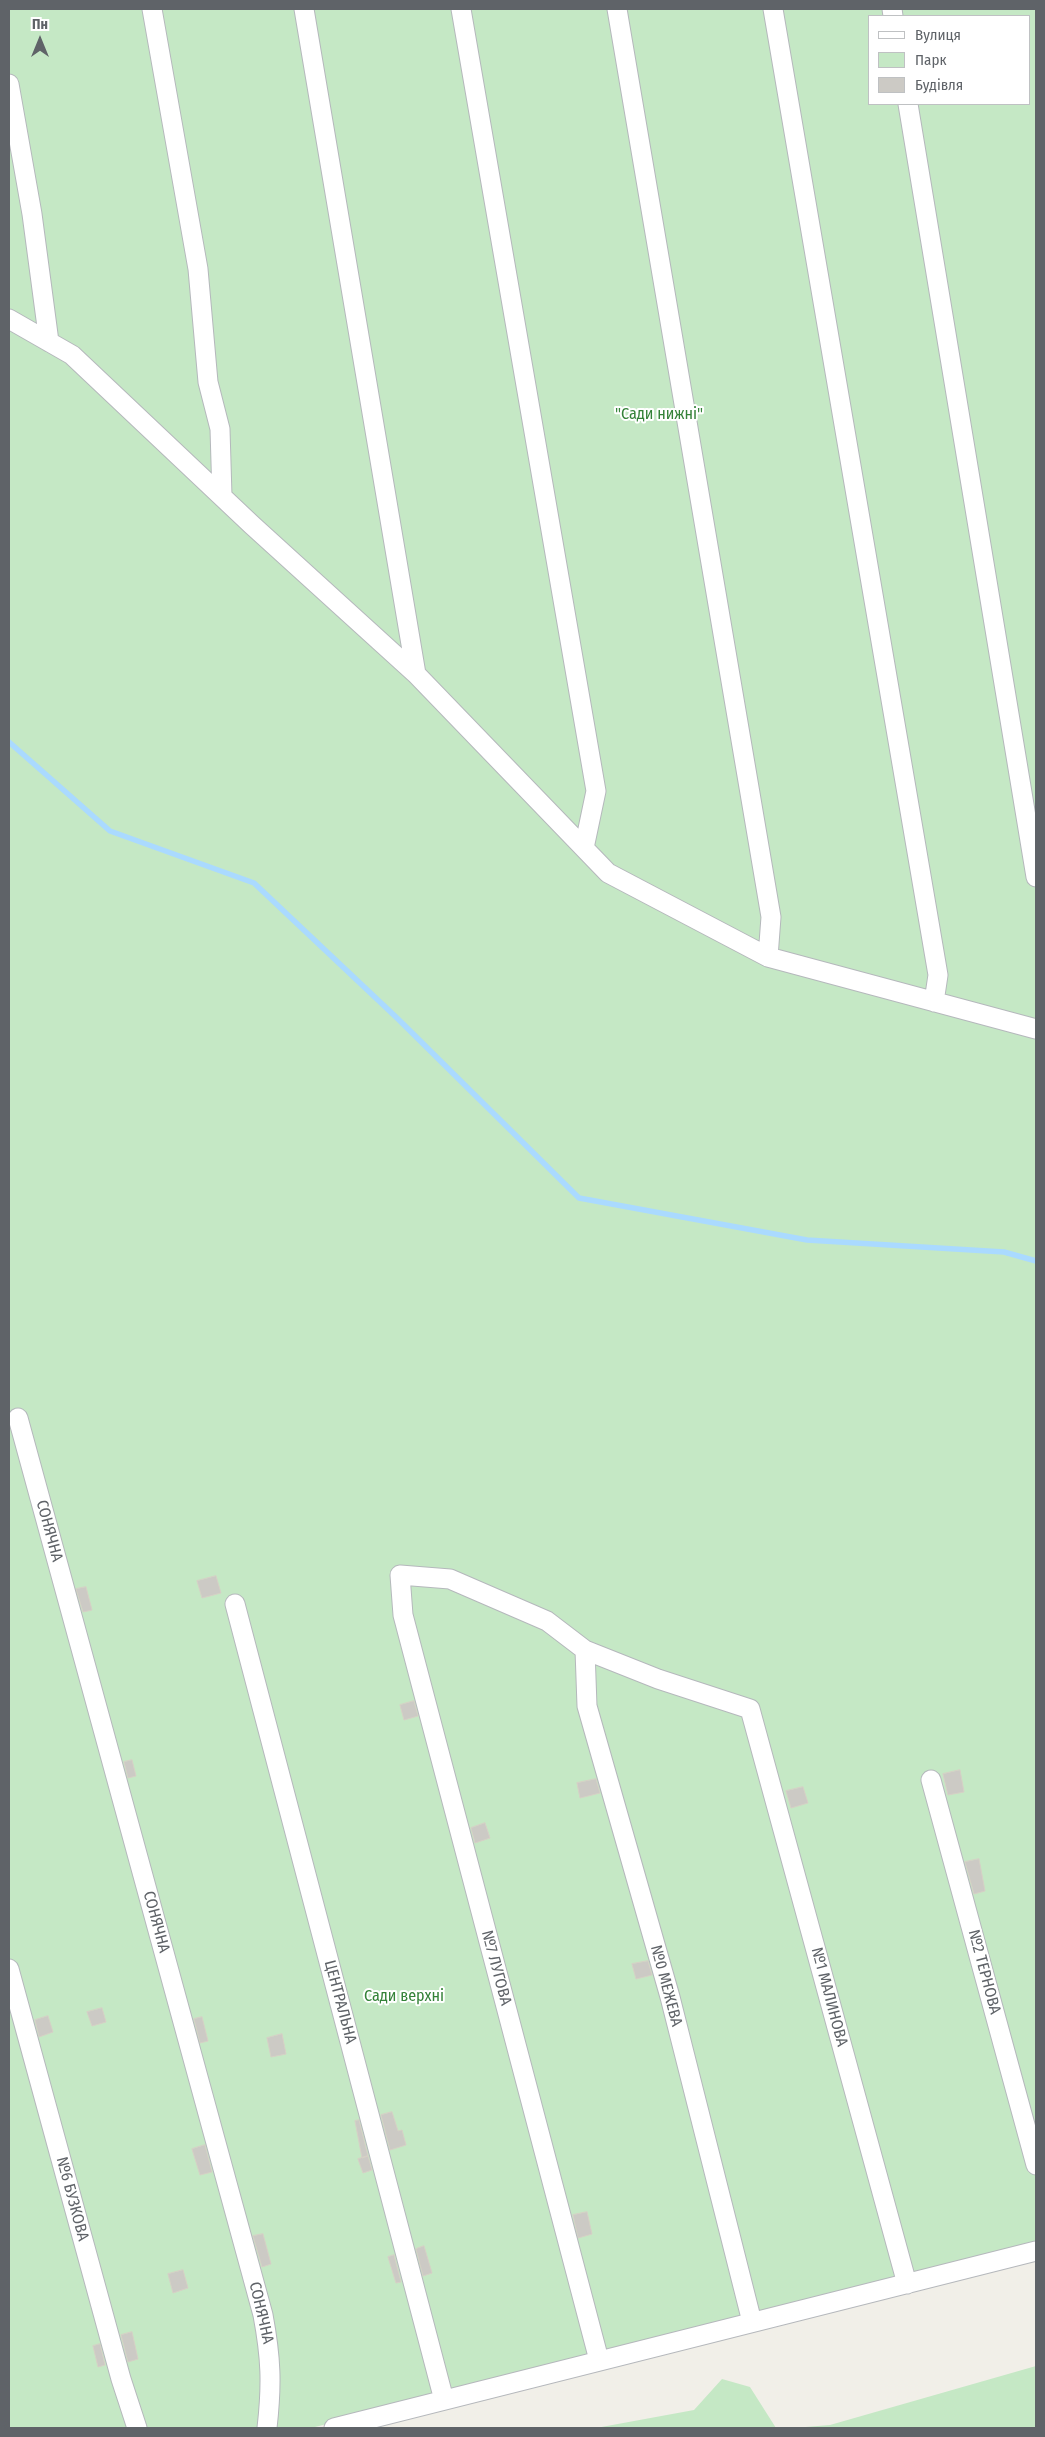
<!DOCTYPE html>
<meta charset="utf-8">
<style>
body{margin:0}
#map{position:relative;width:1045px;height:2437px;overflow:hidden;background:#f1efe8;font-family:"Fira Sans Condensed",sans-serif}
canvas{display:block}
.frame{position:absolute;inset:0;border:10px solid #5f6368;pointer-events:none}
.legend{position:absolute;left:868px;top:15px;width:162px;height:90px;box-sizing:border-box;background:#fff;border:1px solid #bfc1c3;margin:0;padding:6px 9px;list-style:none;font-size:15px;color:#5f6368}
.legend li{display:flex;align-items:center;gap:10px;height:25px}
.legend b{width:25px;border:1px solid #bfc1c3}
.north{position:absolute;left:15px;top:15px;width:50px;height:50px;-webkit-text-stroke:4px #fff;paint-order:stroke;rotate:0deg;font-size:14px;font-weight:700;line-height:20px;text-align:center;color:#5f6368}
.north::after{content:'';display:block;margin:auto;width:18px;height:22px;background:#5f6368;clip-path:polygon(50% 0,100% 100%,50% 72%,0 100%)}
</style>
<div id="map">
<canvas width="1045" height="2437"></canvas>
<div class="frame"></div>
<ul class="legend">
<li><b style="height:6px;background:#fff"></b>Вулиця</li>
<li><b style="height:14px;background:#c5e8c5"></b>Парк</li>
<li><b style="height:14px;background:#cccac5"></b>Будівля</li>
</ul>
<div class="north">Пн</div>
</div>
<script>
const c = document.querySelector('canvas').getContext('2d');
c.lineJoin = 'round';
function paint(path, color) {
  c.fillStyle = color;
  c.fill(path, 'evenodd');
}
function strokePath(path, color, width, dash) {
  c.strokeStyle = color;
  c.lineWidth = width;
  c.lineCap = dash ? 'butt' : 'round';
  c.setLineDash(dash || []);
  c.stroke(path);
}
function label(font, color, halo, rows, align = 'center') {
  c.font = font + ' "Fira Sans Condensed",sans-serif';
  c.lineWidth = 4;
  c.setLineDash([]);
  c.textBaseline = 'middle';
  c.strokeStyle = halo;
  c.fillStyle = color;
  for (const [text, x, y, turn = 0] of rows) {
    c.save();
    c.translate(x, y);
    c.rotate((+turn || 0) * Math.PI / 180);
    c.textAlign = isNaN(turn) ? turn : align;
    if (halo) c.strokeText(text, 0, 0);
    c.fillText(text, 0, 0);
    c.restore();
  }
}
paint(new Path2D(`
 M 9,9 L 1036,9 L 1036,2246 L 311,2428 L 9,2428 ZM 869,16 L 1029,16 L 1029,104 L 869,104 Z
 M 1036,2366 L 1036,2428 L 793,2428 L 830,2425 Z
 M 722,2379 L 750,2387 L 776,2428 L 596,2428 L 694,2410 Z`), '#c5e8c5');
strokePath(new Path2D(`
 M 9,742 L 110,831 L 254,883 L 397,1018 L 579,1198 L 807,1240 L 1004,1252 L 1036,1261`), '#aadaff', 5.5);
const building = new Path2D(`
 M 216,1576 L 221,1593 L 202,1598 L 197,1581 Z
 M 86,1587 L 92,1610 L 83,1612 L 76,1589 Z
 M 414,1701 L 418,1716 L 404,1720 L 400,1705 Z
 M 132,1760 L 136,1776 L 128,1778 L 124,1762 Z
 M 960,1770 L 964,1792 L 948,1795 L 943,1774 Z
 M 596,1779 L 600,1793 L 580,1798 L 577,1783 Z
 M 803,1787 L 808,1803 L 791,1808 L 786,1791 Z
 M 485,1823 L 490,1838 L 475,1843 L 471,1828 Z
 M 979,1859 L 985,1891 L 974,1894 L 965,1862 Z
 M 648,1961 L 652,1975 L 636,1979 L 632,1964 Z
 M 102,2008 L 106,2022 L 92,2026 L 87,2012 Z
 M 48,2016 L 53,2032 L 39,2037 L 35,2020 Z
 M 202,2017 L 208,2041 L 200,2043 L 194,2019 Z
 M 282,2034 L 286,2054 L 271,2057 L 267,2038 Z
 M 392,2112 L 398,2131 L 402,2130 L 406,2145 L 390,2150 L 381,2115 Z
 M 359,2120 L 368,2156 L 362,2158 L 355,2121 Z
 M 205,2145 L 212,2172 L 200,2175 L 192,2149 Z
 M 368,2156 L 372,2170 L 363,2173 L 358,2159 Z
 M 587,2212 L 592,2234 L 578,2238 L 573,2215 Z
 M 263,2234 L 271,2264 L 262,2267 L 253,2236 Z
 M 424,2246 L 432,2273 L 423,2276 L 416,2249 Z
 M 394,2255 L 401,2282 L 396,2283 L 388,2257 Z
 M 183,2270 L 188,2288 L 173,2293 L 168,2274 Z
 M 132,2332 L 138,2359 L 128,2362 L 121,2335 Z
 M 100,2344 L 105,2365 L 98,2367 L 93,2346 Z`);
paint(building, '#cccac5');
strokePath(building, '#d6d1c6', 1);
const minor = new Path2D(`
 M 152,9 L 198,269 L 208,382 L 220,429 L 222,496
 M 304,9 L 416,674
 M 461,9 L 596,791 L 584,848
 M 617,9 L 771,917 L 768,957
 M 773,9 L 938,975 L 934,1002
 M 892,9 L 893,16
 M 9,84 L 32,214 L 49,342
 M 908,104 L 1036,877
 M 9,319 L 72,355 L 252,525 L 416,674 L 608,873 L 768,957 L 1036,1029
 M 18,1418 L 263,2315 C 271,2358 272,2384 267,2428
 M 235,1604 L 444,2400
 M 585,1650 L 587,1706 L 670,1997 L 752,2322
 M 931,1780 L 1036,2165
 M 9,1969 L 121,2379 L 137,2428
 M 599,2360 L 403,1615 L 400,1575 L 450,1579 L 547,1621 L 585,1650 L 658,1679 L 750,1709 L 907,2284
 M 334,2428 L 1036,2251`);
strokePath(minor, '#b5b8bc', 21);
strokePath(minor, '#fff', 19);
label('16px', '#348238', '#fff', [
 ["\"Сади нижні\"",659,415],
 ["Сади верхні",404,1997]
]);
label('16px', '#5f6368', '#fff', [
 ["СОНЯЧНА",49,1531,75],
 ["СОНЯЧНА",156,1922,75],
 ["№7 ЛУГОВА",496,1968,75],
 ["№2 ТЕРНОВА",984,1972,75],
 ["№0 МЕЖЕВА",666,1986,75],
 ["№1 МАЛИНОВА",829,1997,75],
 ["ЦЕНТРАЛЬНА",340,2002,75],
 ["№6 БУЗКОВА",72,2199,75],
 ["СОНЯЧНА",261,2313,77]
]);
</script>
